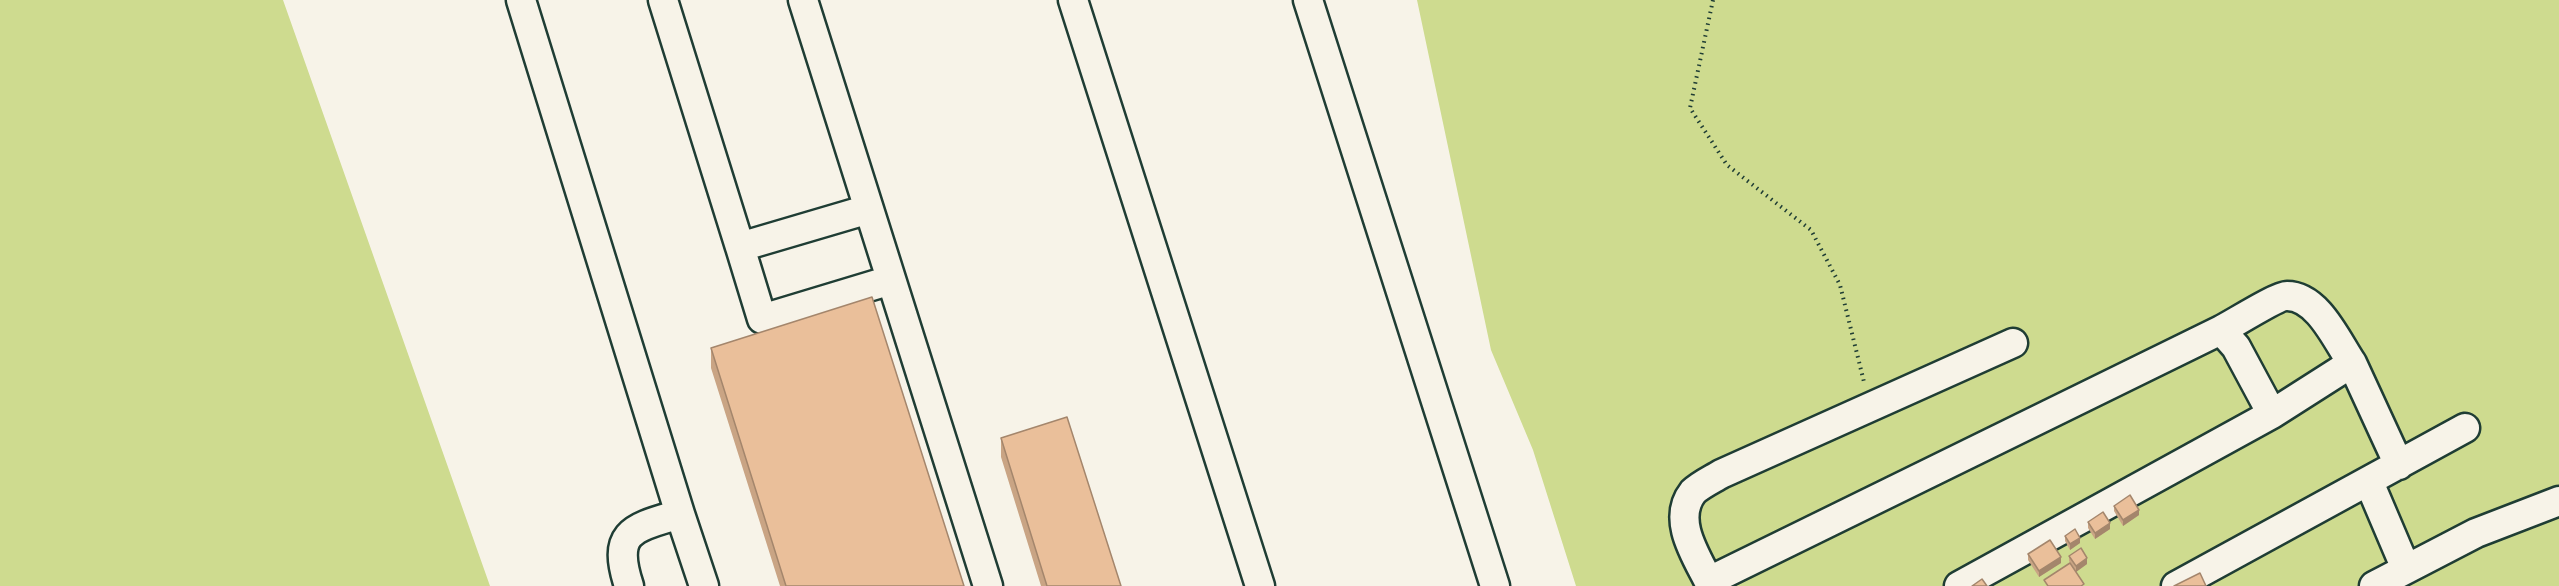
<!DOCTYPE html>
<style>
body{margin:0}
canvas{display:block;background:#f7f3e8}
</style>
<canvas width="2559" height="586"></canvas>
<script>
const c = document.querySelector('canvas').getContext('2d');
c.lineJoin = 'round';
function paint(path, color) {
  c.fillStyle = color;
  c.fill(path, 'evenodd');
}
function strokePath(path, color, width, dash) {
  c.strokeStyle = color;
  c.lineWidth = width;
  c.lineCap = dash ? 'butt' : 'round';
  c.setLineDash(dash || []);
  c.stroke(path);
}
paint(new Path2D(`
 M 0,0 L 283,0 L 490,586 L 0,586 Z
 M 1417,0 L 2559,0 L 2559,586 L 1576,586 L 1533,450 L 1491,350 Z`), '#cedb8f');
const minor = new Path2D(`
 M 521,0 L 680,514 L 704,586
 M 663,0 L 740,247 L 869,209
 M 803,0 L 988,586
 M 1073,0 L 1260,586
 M 1308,0 L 1495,586
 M 740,247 L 762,319 L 891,280
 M 2221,330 C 2233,324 2277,296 2287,296 C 2318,296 2337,341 2352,363
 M 2369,482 L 2406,569
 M 1709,581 L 2221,330 L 2236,347 L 2272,414
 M 629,586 C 611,531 633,528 680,514
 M 1711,586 C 1699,560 1670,521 1693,492 C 1700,485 1713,479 1721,474 L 2013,343
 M 1959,586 L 2272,414 L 2352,363 L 2399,465
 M 2176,586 L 2465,428
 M 2374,586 L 2476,533 L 2559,501`);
strokePath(minor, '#1f3d34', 33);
strokePath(new Path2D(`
 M 1713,0 L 1690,108 L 1727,165 L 1811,230 L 1840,285 L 1864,382`), '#1f3d34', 4, [1.5, 4.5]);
strokePath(minor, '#f7f3e8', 28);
paint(new Path2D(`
 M 711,348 L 964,586 L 780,586 L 711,368 Z
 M 1001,438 L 1121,586 L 1041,586 L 1001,457 Z
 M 2114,506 L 2139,515 L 2123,526 L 2114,511 Z
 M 2088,522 L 2110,529 L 2095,539 L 2088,528 Z
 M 2065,536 L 2080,543 L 2070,550 L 2065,541 Z
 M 2028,554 L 2061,563 L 2039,577 L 2028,560 Z
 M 2069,556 L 2087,564 L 2076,572 L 2069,561 Z`), '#c9a484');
paint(new Path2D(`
 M 2139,510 L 2139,515 L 2123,526 L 2123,520 Z
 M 2110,523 L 2110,529 L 2095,539 L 2095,533 Z
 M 2080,538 L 2080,543 L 2070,550 L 2070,544 Z
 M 2061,557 L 2061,563 L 2039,577 L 2039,571 Z
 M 2087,558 L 2087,564 L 2076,572 L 2076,566 Z`), '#a4866c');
const building = new Path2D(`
 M 872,297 L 964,586 L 786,586 L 711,348 Z
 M 1067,417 L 1121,586 L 1047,586 L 1001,438 Z
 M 2130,495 L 2139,510 L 2123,520 L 2114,506 Z
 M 2103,512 L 2110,523 L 2095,533 L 2088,522 Z
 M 2075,529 L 2080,538 L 2070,544 L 2065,536 Z
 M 2050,540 L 2061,557 L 2039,571 L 2028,554 Z
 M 2081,548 L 2087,558 L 2076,566 L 2069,556 Z
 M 2070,563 L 2084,584 L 2081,586 L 2048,586 L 2044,580 Z
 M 2200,573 L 2206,586 L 2174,586 Z
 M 1982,579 L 1987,586 L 1972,586 Z`);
paint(building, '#eabf9a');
strokePath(building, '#a4866c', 1.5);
</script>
